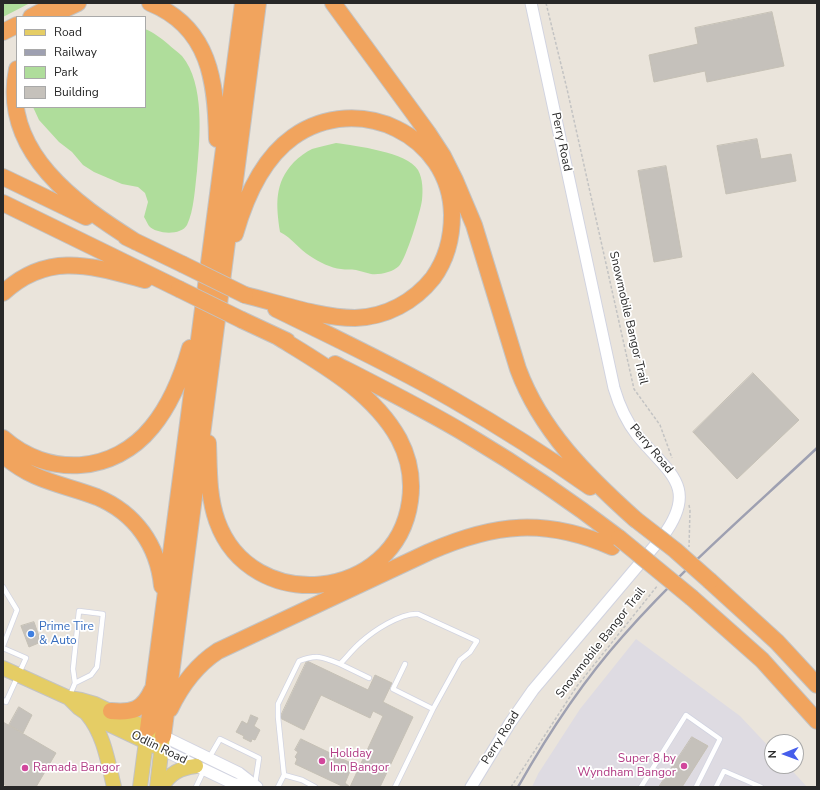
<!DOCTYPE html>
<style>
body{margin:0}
#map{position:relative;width:820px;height:790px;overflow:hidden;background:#eae4db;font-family:"Nunito Sans",sans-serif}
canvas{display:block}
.frame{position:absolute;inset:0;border:4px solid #282828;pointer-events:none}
.legend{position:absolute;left:16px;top:16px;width:130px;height:92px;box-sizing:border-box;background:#fff;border:1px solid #a9a9a9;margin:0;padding:5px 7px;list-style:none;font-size:12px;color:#282828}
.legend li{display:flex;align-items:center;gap:8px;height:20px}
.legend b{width:20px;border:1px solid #a9a9a9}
.north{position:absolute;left:764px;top:734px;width:40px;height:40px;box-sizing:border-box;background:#fff;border:1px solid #a9a9a9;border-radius:50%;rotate:269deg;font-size:11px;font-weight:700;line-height:16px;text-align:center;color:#282828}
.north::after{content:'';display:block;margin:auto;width:14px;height:18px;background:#465eeb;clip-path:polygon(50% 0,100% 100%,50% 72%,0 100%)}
</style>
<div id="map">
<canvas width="820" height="790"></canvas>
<div class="frame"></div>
<ul class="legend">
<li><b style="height:5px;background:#e5cd65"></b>Road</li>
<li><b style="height:5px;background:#9ea0b1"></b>Railway</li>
<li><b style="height:11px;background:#afdd9b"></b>Park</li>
<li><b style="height:11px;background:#c5c1bb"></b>Building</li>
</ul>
<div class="north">N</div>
</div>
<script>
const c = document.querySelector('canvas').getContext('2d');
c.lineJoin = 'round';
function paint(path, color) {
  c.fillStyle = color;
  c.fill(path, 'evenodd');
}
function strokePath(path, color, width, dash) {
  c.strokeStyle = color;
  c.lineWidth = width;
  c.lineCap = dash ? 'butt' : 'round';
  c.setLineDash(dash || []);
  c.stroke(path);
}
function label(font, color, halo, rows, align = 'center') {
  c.font = font + ' "Nunito Sans",sans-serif';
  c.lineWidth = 3.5;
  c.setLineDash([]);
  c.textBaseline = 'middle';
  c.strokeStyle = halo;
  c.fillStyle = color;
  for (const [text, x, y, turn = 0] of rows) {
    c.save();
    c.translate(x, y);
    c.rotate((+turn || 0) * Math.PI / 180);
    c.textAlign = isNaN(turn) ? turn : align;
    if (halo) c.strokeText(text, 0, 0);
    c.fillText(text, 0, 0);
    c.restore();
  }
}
paint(new Path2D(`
 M 636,639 L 740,716 L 772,750 L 772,766 L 788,766 L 807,787 L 532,787 L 538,774 L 580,709 Z`), '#dedbe2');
paint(new Path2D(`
 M 3,3 L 30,3 L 3,17 Z
 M 145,29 C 153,32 161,38 168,44 C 172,48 178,52 182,56 C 205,84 200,137 197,171 C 195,187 194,211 187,225 C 181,236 156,234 149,226 C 147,223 146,220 144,217 L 148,202 L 145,193 L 138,187 L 122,184 L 94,172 L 83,165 L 72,152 L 59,142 L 39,120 L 33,107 L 145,107 Z
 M 336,143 C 356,146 407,152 418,170 C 423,179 423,191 422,200 C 421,210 406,259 399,266 C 393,272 380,275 371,274 C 366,273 361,271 356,270 C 351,269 346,270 341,269 C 331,268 319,262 310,256 C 299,249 292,238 280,232 C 276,205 274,183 294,162 C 299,157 306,152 312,149 C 319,147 328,145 336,143 Z`), '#afdd9b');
const building = new Path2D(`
 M 772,12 L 784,66 L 707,82 L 705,71 L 654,82 L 649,55 L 698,44 L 695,28 Z
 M 757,139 L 761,159 L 791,154 L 796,181 L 726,194 L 717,146 Z
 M 666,166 L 682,257 L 654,262 L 638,171 Z
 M 753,373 L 799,420 L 737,479 L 693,432 Z
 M 34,622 L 41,642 L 29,647 L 21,626 Z
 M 307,661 L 368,690 L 375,675 L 392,683 L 383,702 L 413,717 L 380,787 L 350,787 L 383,716 L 373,711 L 370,718 L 321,695 L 304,730 L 280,718 Z
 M 19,707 L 32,715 L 23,733 L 9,725 Z
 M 251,715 L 258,718 L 254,726 L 260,730 L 255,740 L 252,739 L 251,742 L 243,738 L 244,736 L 236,732 L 242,721 L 247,724 Z
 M 3,722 L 56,753 L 36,787 L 9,787 L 3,784 Z
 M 692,737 L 708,746 L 682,787 L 659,787 Z
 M 301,739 L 353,764 L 345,783 L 350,787 L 344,787 L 295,764 L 297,759 L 295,757 L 298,752 L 295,750 Z`);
paint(building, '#c5c1bb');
strokePath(building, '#c5c0b5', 1);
const service = new Path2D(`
 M 3,587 L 17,610 L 3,646
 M 3,648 L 26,658 L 6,702 L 3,700
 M 340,664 L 369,678
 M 405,664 L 393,689 L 433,709
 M 70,695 L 75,683 L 73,669 L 79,611 L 103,614 L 97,667 L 91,675 L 75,683
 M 209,758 L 220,739 L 259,758 L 255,784
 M 284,775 L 302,780 L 315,787
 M 196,787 L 204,770
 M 278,787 L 284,775 L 278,717 L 278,704 L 299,661 C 317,654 323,657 340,664 C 347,657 353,649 360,643 C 373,631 400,613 418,614 L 477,641 L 470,652 L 460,660 L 433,709 L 395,787
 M 641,787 L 686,715 L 720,739 L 696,787
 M 716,787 L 724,771 L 761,787`);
const tertiary = new Path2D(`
 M 163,736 L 239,773 L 257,787
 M 161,749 L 232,783 L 242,786 L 255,786
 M 471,787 L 510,723 L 533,690 L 663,536 C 700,486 667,472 637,435 C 626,421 619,405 614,388 L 531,3`);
const primary = new Path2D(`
 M 3,668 L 69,698 L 81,700 L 95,704 L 163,736 L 157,787
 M 69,698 L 79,708 L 89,715 L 161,749
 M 87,714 C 104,734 108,762 114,787
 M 140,787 L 147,734
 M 162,787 C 170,773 180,768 196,766`);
const motorway = new Path2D(`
 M 150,3 C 210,27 216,82 217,139
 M 333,3 L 428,133 L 443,156 L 455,180 L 474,225 L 518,369 C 541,431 587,476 635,519
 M 31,17 L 57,3
 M 53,17 L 61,11 L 78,3
 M 3,32 L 17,25
 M 17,69 C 0,152 77,205 136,242
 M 3,177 L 86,217
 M 3,203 L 179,289
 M 235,234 C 245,199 262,159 293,137 C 358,91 451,135 452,215 C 452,238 446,260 433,278 C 414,302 386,317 355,318 C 321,318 278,303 245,295
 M 126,237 L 182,264
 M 3,293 C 48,251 92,266 145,280
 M 276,309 C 335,338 395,366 452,399 C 499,426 545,455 590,487
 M 242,320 L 287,341
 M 335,364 C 380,387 426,410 469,436 C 521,467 571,501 619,538
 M 3,438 C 48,478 114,474 152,427 C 171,404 182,376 190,348
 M 208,443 C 209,468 208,496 217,521 C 251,616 396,602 410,501 C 413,480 409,458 399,439 C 373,392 322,364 278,337
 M 3,455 C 34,482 60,483 97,497 C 135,513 158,545 162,586
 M 710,581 L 777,642 L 817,685
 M 692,598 L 762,660 L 817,721
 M 170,709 C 181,686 195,666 218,651 L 429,552 C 495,523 545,518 612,547
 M 111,711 C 132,713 143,710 152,690
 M 148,729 L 243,3
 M 163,736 L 258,3`);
strokePath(service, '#d1d3e0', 6);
strokePath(tertiary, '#d1d3e0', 13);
strokePath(primary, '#c3c3c3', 16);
strokePath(motorway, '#c3c3c3', 18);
strokePath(new Path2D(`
 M 546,3 L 567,89 L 634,389 L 660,425 L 672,458
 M 689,505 L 690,510 L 689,547
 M 511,787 L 577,686 L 658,585`), '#c3c3c3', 1.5, [3, 2]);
strokePath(service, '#fff', 4.5);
strokePath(tertiary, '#fff', 11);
strokePath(primary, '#e5cd65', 14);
strokePath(motorway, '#f1a45e', 16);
strokePath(new Path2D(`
 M 518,787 C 548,734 583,681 623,636 C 683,568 752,509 817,448`), '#9ea0b1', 2.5);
const motorwayBridge = new Path2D(`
 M 182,264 L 245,295
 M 179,289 L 242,320
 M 635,519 L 675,550 L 710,581
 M 619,538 L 692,598`);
strokePath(motorwayBridge, '#c3c3c3', 18, []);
strokePath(motorwayBridge, '#f1a45e', 16);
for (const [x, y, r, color] of [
 [31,634,4,"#3f7fe0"],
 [322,761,4,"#d1479c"],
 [684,766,4,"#d1479c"],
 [25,768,4,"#d1479c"]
]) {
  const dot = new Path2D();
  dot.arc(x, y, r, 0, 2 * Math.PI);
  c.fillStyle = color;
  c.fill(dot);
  strokePath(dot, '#fff', 1.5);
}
label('12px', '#282828', '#fff', [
 ["Perry Road",561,142,78],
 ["Snowmobile Bangor Trail",628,318,77],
 ["Perry Road",651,449,50],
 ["Snowmobile Bangor Trail",601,643,-52],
 ["Perry Road",501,738,-58],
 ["Odlin Road",159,748,26]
]);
label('12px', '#366cbe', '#fff', [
 ["Prime Tire",39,627],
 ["& Auto",39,641]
], 'left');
label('12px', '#b23c85', '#fff', [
 ["Holiday",330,754],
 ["Inn Bangor",330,768],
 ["Super 8 by",676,759,"right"],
 ["Wyndham Bangor",676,773,"right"],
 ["Ramada Bangor",33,768]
], 'left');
</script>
